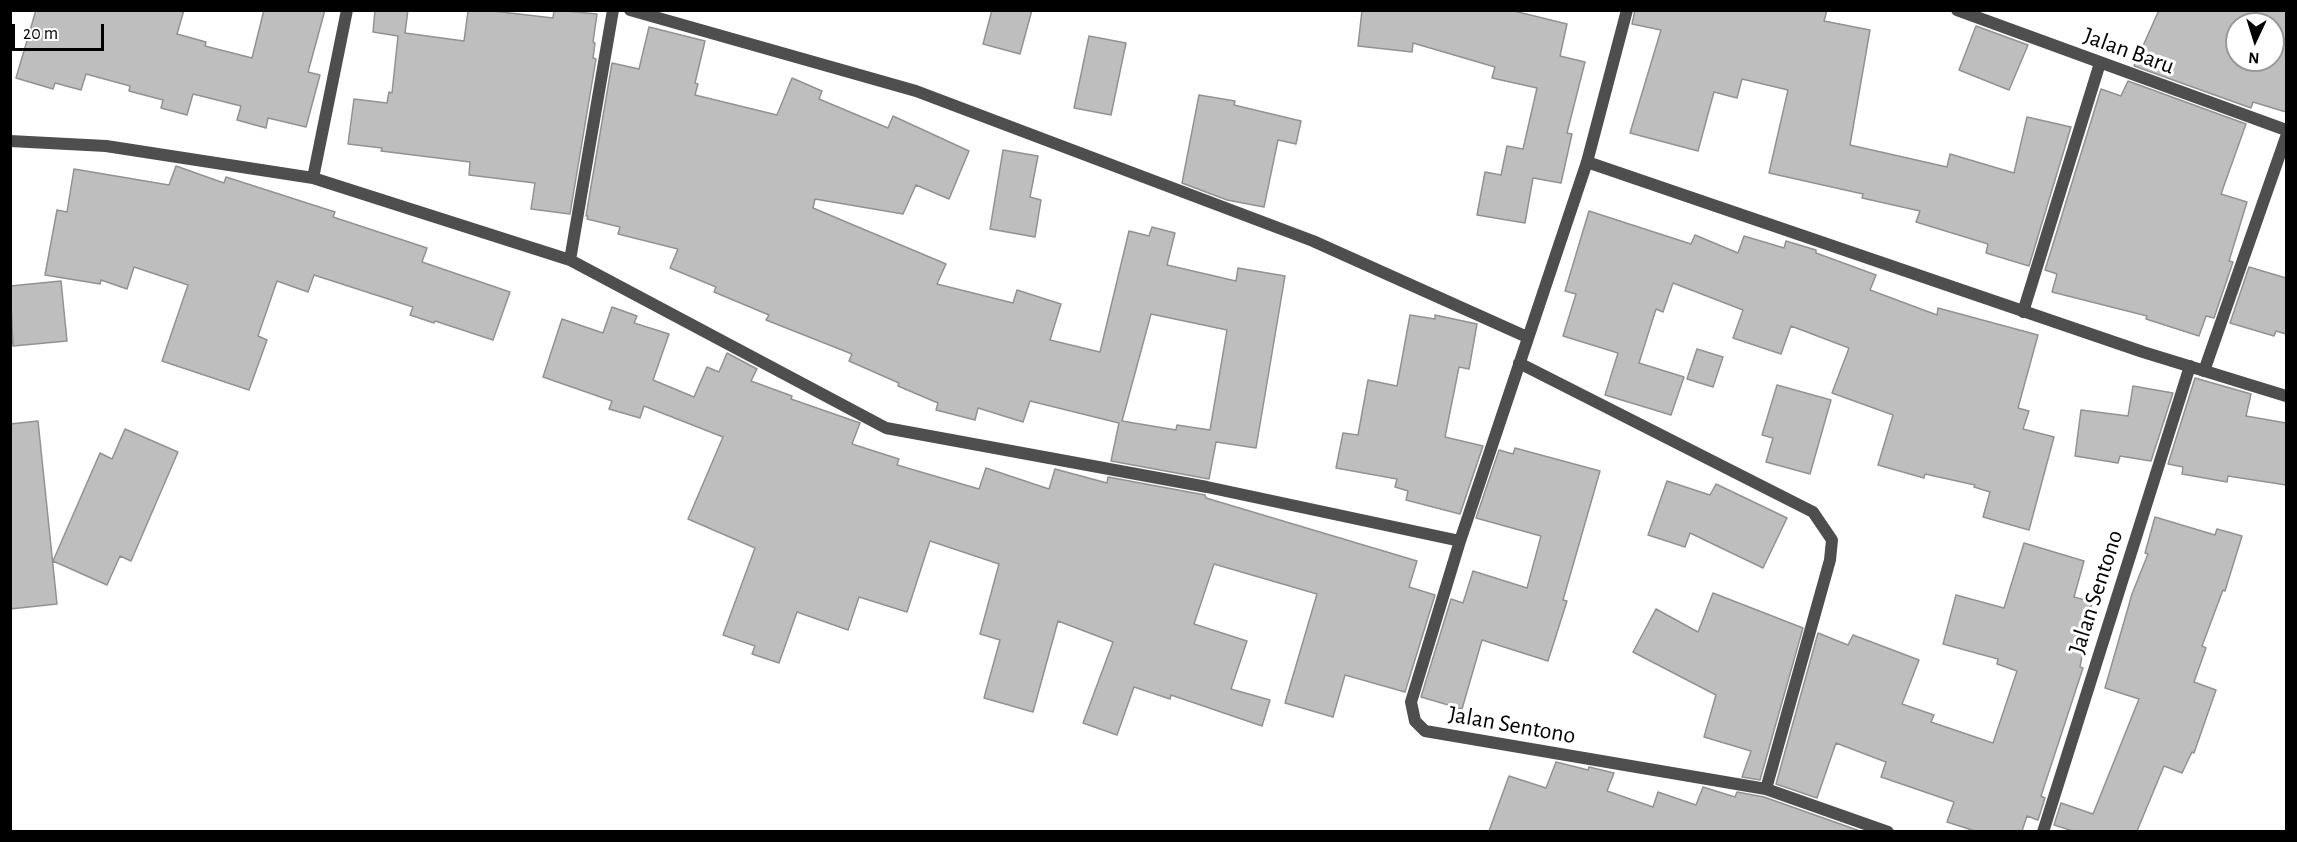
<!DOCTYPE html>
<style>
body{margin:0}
#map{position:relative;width:2297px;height:842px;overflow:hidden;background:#fff;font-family:"Alegreya Sans",sans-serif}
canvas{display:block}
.frame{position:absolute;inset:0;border:12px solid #000;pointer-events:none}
.north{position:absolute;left:2225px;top:12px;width:60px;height:60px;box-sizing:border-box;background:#fff;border:2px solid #999;border-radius:50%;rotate:184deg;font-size:16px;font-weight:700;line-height:24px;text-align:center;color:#000}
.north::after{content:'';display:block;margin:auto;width:21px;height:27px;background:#000;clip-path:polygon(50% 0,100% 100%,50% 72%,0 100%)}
.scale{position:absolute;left:12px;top:24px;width:92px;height:27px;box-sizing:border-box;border:3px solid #000;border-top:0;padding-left:8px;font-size:18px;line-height:21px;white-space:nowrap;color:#000;-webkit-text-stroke:4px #fff;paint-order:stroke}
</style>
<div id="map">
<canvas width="2297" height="842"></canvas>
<div class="frame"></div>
<div class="north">N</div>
<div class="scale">20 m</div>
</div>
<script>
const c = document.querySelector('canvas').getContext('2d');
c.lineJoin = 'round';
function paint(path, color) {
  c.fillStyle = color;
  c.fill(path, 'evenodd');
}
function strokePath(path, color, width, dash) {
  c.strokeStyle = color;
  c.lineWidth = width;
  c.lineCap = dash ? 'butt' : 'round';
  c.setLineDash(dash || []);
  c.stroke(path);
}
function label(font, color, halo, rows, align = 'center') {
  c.font = font + ' "Alegreya Sans",sans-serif';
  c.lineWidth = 6;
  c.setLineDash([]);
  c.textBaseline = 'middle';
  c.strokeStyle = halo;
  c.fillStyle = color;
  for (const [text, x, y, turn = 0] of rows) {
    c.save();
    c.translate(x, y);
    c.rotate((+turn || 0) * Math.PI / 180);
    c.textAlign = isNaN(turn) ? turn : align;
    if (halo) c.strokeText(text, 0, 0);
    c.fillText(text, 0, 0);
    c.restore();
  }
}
const building = new Path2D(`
 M 36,10 L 184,10 L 177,34 L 206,42 L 205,46 L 252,58 L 264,10 L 325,10 L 308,72 L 320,75 L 306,127 L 268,118 L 266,128 L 237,120 L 241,106 L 193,94 L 187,115 L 161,108 L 163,100 L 129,91 L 130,86 L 86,74 L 81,90 L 55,83 L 53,89 L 16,78 Z
 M 375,10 L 408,10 L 405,33 L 464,41 L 468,11 L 493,11 L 553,18 L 554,10 L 597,14 L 593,42 L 595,43 L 593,58 L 596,59 L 570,214 L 531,209 L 535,183 L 469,175 L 470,162 L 381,151 L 382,148 L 348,144 L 354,99 L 387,103 L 389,92 L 392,93 L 398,36 L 373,32 Z
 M 992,10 L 1032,10 L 1020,54 L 983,44 Z
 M 1362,10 L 1510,10 L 1567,24 L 1560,56 L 1585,62 L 1567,133 L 1572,134 L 1561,183 L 1533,178 L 1525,223 L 1477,215 L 1485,172 L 1501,175 L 1507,146 L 1523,149 L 1537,88 L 1492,78 L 1495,67 L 1413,43 L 1412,52 L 1358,46 Z
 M 1635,10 L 1827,10 L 1824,21 L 1870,30 L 1850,145 L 1947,167 L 1950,154 L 2014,173 L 2027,117 L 2071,127 L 2029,266 L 1986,253 L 1988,244 L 1916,222 L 1920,211 L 1862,198 L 1863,194 L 1769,173 L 1788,90 L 1742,79 L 1737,98 L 1714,92 L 1698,151 L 1630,133 L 1661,30 L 1632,24 Z
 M 2159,10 L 2286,10 L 2286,112 L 2253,102 L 2251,108 L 2134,66 ZM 2237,24 L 2273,24 L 2273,60 L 2237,60 Z
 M 1976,26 L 2028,45 L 2009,90 L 1959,70 Z
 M 649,27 L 705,41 L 695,83 L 698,84 L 695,95 L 777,115 L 792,78 L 822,91 L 819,99 L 888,128 L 893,116 L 969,151 L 949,199 L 916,185 L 903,214 L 815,199 L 813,208 L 946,264 L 937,284 L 1013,303 L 1017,290 L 1061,304 L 1050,340 L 1100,352 L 1129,231 L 1149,236 L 1152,227 L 1175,233 L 1167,265 L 1236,281 L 1238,268 L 1285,276 L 1256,448 L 1216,442 L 1209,479 L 1111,461 L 1119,423 L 1030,401 L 1023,422 L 978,408 L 975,420 L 936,410 L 938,403 L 898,386 L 899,383 L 849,361 L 852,354 L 766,320 L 769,315 L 714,292 L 716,287 L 670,268 L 678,249 L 618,234 L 620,227 L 587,219 L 588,216 L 586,216 L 612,63 L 639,69 ZM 1151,314 L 1227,330 L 1210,430 L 1177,425 L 1176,430 L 1122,421 Z
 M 1089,36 L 1126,43 L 1111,115 L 1074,108 Z
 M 2128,81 L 2246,124 L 2221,194 L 2247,202 L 2229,261 L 2233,262 L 2214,318 L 2206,316 L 2199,336 L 2146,319 L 2147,316 L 2052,292 L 2057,274 L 2045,270 L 2101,89 L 2121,96 Z
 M 1199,95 L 1235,101 L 1234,105 L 1301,121 L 1296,144 L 1278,140 L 1264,207 L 1227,200 L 1182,183 Z
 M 1003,150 L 1038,156 L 1030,197 L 1041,200 L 1035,237 L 990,229 Z
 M 176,166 L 224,183 L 226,177 L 335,212 L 333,217 L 427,248 L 422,262 L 510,292 L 493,340 L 435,321 L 434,323 L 410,315 L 413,307 L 314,275 L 308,292 L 277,281 L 258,336 L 267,340 L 249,390 L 162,361 L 188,285 L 134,267 L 127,289 L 101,280 L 100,284 L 45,275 L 57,210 L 67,212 L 74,169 L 169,185 Z
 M 1589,211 L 1691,244 L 1695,235 L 1738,253 L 1744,236 L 1784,248 L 1786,241 L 1816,250 L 1816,253 L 1876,275 L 1870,290 L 1937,315 L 1938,308 L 2038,335 L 2018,408 L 2029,411 L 2023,429 L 2054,437 L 2029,530 L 1983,517 L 1990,492 L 1974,487 L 1975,485 L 1925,474 L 1924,478 L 1878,465 L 1893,415 L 1832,393 L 1849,348 L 1791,326 L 1781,354 L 1733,338 L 1743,310 L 1673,283 L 1663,312 L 1656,309 L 1639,363 L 1684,377 L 1671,415 L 1605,395 L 1618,353 L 1563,336 L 1576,294 L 1565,291 Z
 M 2249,267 L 2286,278 L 2286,334 L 2276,331 L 2274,336 L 2230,323 Z
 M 61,281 L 67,341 L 13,346 L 10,286 Z
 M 612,307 L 637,316 L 634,323 L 669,334 L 653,380 L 694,397 L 707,367 L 719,372 L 727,353 L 757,369 L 751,381 L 792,396 L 791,399 L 860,423 L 852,444 L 899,459 L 897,465 L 979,489 L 986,468 L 1049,489 L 1055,469 L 1107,483 L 1108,477 L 1205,495 L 1206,498 L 1417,561 L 1409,587 L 1435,595 L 1405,692 L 1345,675 L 1333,717 L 1285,703 L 1317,594 L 1214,564 L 1194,624 L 1247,641 L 1231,689 L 1270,700 L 1262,726 L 1171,695 L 1170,699 L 1134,687 L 1117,735 L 1083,723 L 1113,642 L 1058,621 L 1033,712 L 984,698 L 1000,640 L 980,634 L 999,564 L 930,541 L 907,612 L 859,597 L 848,630 L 797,612 L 779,663 L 752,654 L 755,646 L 723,635 L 755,548 L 688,519 L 723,437 L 644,406 L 640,418 L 609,409 L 612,401 L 543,377 L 562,319 L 603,333 Z
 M 1410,315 L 1435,319 L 1435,315 L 1477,324 L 1469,369 L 1459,367 L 1445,437 L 1483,446 L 1460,514 L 1406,500 L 1408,491 L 1395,487 L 1397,479 L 1336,468 L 1343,433 L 1358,435 L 1368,380 L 1397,386 Z
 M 1697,349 L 1723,357 L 1713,387 L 1687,379 Z
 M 2195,378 L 2251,394 L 2246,416 L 2286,423 L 2286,485 L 2228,476 L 2227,482 L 2182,474 L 2183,467 L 2168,464 Z
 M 1777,385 L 1831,400 L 1810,474 L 1766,462 L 1773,438 L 1762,435 Z
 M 2133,386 L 2173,393 L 2151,461 L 2120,456 L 2118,463 L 2075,456 L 2081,410 L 2128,416 Z
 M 38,421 L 57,604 L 10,609 L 10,424 Z
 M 125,429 L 178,452 L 131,561 L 120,556 L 107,585 L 53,561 L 100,453 L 112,459 Z
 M 1515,448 L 1600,471 L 1563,600 L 1567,601 L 1548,661 L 1482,640 L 1462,709 L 1421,697 L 1451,599 L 1463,603 L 1473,571 L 1527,588 L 1541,536 L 1476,518 L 1499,450 L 1513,454 Z
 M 1667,481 L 1710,495 L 1716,484 L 1787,518 L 1763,568 L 1690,533 L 1685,547 L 1648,535 Z
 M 2155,517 L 2215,535 L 2217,529 L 2242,536 L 2225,591 L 2223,590 L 2202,646 L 2206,648 L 2194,682 L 2216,690 L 2194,753 L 2192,752 L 2182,773 L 2164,766 L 2137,831 L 2073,831 L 2054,825 L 2061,803 L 2093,814 L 2139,699 L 2105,688 L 2132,594 L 2148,554 L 2145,553 Z
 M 2024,543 L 2084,561 L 2074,597 L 2092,602 L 2080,667 L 2083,668 L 2041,796 L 2045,798 L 2038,820 L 2027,816 L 2022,831 L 1975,831 L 1947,822 L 1954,802 L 1881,777 L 1886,762 L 1836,743 L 1817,798 L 1776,784 L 1818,633 L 1848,645 L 1853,635 L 1919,660 L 1902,704 L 1934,715 L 1931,722 L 1993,743 L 2017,671 L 1997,664 L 1998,659 L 1943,644 L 1956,595 L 2004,608 Z
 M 1713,593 L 1803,628 L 1760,780 L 1742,777 L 1751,751 L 1704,737 L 1716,695 L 1633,652 L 1656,609 L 1698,632 Z
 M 1556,762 L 1588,770 L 1589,767 L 1614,773 L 1607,791 L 1653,807 L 1658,792 L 1696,805 L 1703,787 L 1735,797 L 1737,792 L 1764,797 L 1860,831 L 1489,831 L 1509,776 L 1546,788 Z`);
paint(building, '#bebebe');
strokePath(building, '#929292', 1.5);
strokePath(new Path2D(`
 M 630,10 L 916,91 L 1313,241 L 1527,337
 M 1627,10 L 1587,162 L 1460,541 L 1411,702 L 1415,721 L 1425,731 L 1766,789 L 1888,832
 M 10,141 L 106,146 L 313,178 L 570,260 L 886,428 L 1207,487 L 1460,541
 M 1587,162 L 2143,352 L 2286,396
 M 313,178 L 347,10
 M 570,260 L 613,10
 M 2023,312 L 2100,63
 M 1519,363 L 1813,512 L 1832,540 L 1830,560 L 1766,789
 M 2204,371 L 2286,137
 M 2043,832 L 2190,366`), '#4e4e4e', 12);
strokePath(new Path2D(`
 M 1957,10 L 2286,130`), '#4e4e4e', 12);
label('24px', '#000', '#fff', [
 ["Jalan Baru",2129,51,20],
 ["Jalan Sentono",2096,592,-72],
 ["Jalan Sentono",1512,725,10]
]);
</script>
